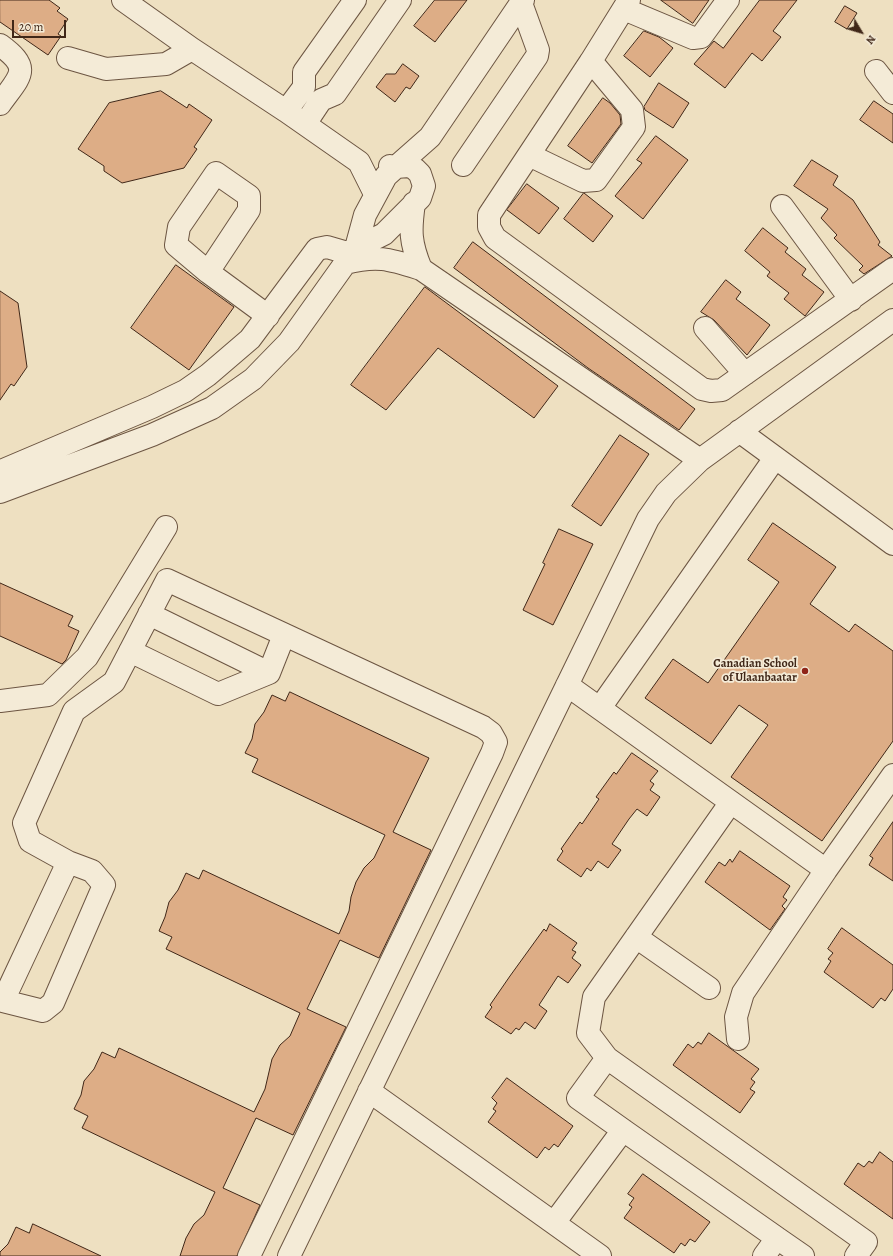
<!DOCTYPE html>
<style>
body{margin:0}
#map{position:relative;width:893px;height:1256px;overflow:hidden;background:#eee0c1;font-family:Alegreya,serif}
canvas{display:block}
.north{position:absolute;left:841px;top:12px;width:40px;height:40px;-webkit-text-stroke:3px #f4ebd7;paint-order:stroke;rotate:128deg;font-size:11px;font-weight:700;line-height:16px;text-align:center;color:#402718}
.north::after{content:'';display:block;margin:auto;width:14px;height:18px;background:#402718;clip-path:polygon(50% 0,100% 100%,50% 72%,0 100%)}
.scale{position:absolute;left:12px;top:20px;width:54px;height:18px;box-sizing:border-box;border:2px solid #402718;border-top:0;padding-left:5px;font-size:12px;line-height:14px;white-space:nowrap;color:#402718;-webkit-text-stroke:3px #f4ebd7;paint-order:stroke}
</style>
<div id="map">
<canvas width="893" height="1256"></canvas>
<div class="north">N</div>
<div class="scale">20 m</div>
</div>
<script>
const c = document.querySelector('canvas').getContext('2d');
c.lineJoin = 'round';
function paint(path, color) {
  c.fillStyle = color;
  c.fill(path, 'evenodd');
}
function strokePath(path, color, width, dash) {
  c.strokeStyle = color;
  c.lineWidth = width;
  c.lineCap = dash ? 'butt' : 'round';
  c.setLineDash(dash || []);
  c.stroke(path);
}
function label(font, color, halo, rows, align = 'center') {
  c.font = font + ' Alegreya,serif';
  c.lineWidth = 3.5;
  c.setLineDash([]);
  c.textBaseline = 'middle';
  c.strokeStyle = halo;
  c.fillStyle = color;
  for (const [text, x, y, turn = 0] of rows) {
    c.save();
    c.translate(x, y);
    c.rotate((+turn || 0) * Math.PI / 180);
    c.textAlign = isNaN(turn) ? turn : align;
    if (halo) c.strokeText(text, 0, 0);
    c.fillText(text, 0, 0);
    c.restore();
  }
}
const building = new Path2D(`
 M 0,0 L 49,0 L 60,8 L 57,11 L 68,19 L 58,34 L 61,36 L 48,55 L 0,22 Z
 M 435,0 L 467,0 L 435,42 L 414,26 Z
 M 661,0 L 709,0 L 693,23 Z
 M 760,0 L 797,0 L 773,31 L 781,37 L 762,61 L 752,53 L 725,88 L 694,64 L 714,41 L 723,48 Z
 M 845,6 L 857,13 L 847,29 L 835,22 Z
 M 644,31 L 659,37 L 673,48 L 650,77 L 624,56 Z
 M 403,64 L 419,76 L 410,89 L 406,87 L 395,102 L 376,87 L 386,74 L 395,74 Z
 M 659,83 L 689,103 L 673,128 L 645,110 L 644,107 Z
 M 161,91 L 187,108 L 189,104 L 212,120 L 194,147 L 197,149 L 184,168 L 122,183 L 104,171 L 104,166 L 78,149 L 109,103 Z
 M 603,98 L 610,103 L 620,115 L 621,124 L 592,163 L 568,146 Z
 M 874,101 L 893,114 L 893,143 L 860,120 Z
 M 656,136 L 688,160 L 643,219 L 615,196 L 642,163 L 637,160 Z
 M 812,160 L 838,176 L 833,185 L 853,200 L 880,242 L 878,245 L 892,256 L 864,274 L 859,270 L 863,266 L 834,238 L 837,235 L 821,218 L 828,209 L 794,186 Z
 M 527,184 L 559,208 L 539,234 L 507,210 Z
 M 584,193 L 613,216 L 593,242 L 564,219 Z
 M 763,228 L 788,248 L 785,252 L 806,269 L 802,275 L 824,292 L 805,316 L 784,299 L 789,293 L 767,276 L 770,272 L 745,251 Z
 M 473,242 L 695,409 L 679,430 L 588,368 L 454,268 Z
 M 176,265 L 234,307 L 189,370 L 131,328 Z
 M 726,280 L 741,292 L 736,299 L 770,325 L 747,355 L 714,320 L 701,312 Z
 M 425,287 L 558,386 L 534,418 L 438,348 L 386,410 L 351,385 Z
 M 0,291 L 18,303 L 27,367 L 14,386 L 11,384 L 0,400 Z
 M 620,435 L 649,454 L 601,526 L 572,506 Z
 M 773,523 L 836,567 L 810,604 L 849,632 L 855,624 L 893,651 L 893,741 L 822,841 L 731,777 L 768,725 L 739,705 L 711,744 L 645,698 L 673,659 L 708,683 L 779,582 L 748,560 Z
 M 559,529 L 593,544 L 553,625 L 523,610 L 545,564 L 543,563 Z
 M 0,583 L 73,616 L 68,626 L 79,631 L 66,660 L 62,664 L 0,636 Z
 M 290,692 L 429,758 L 393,832 L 431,850 L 379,958 L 340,940 L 307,1009 L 346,1027 L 293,1135 L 256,1118 L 223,1188 L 260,1205 L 237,1256 L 180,1256 L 186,1238 L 194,1224 L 204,1215 L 215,1192 L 82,1128 L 88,1116 L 74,1109 L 81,1095 L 84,1081 L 94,1069 L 102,1052 L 115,1058 L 119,1048 L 254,1112 L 265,1089 L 272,1059 L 280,1045 L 290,1036 L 300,1013 L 166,949 L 172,937 L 159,931 L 165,917 L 169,902 L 178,890 L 186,873 L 199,879 L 203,870 L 339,934 L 349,911 L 351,897 L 356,882 L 364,868 L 374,858 L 385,835 L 252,772 L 258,759 L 245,753 L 252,739 L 255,724 L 264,712 L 272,695 L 285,701 Z
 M 632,753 L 658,771 L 650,781 L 654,784 L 650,790 L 660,797 L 647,816 L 637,809 L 629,819 L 612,844 L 621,850 L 608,868 L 598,861 L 591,871 L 587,868 L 581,877 L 557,860 L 563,851 L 561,849 L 580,822 L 582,824 L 599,799 L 596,797 L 614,772 L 616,774 Z
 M 893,822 L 893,881 L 869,865 L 873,858 L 870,856 Z
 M 740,851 L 790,886 L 783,897 L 787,900 L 782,906 L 785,909 L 770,930 L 705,882 L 719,862 L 725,866 L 730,859 L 732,862 Z
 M 550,924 L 577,943 L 572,950 L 576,952 L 572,958 L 581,965 L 568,983 L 558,976 L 539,1005 L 547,1011 L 535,1029 L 525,1022 L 519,1030 L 516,1028 L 511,1034 L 485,1017 L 492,1007 L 490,1005 L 510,976 L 544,929 L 546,931 Z
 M 842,928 L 893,965 L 893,989 L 885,1001 L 881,998 L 873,1008 L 824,972 L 831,961 L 828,959 L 833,953 L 828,949 Z
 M 709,1033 L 759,1069 L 751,1079 L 755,1082 L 750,1089 L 755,1092 L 740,1113 L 673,1065 L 688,1044 L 693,1048 L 698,1042 L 701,1044 Z
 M 507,1078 L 573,1126 L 558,1147 L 554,1144 L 549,1150 L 545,1147 L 537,1158 L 488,1122 L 496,1111 L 493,1109 L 497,1103 L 492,1098 Z
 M 880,1152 L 893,1162 L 893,1219 L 844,1184 L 858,1163 L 864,1167 L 869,1161 L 872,1163 Z
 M 643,1174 L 710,1222 L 695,1242 L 690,1239 L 685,1246 L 681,1243 L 674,1253 L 624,1218 L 632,1207 L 629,1205 L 634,1198 L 628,1194 Z
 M 33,1224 L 101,1256 L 0,1256 L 0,1252 L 8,1244 L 16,1227 L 29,1233 Z`);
paint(building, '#ddad86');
strokePath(building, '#402718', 1);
const minor = new Path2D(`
 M 123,0 L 192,49 L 286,111 L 359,162 L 375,194
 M 629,0 L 591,61 L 489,215 L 489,227 L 495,238 L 702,389 L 711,391 L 722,390 L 893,269
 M 624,9 L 693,38 L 701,37 L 728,0
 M 0,45 C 33,69 20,76 0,104
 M 68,58 L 106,69 L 166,64 L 192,49
 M 876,71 L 893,93
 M 286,111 L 304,87 L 304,72 L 355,0
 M 305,124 L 321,100 L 335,94 L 400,0
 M 529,155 L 583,181 L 596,180 L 634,127 L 632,110 L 591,61
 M 463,165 L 537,56 L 538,50 L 521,3
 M 390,166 L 396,167 L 430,137 L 523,0
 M 414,203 C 410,231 410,242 421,269
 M 782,206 L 851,300
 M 345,263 C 378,255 389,259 421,269 L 700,460
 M 208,272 L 249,210 L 249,196 L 216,173 L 179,227 L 176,245 L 208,272 L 268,316
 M 705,328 L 745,374
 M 739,431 L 893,544
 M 1,471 L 152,407 L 185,391 L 208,375 L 250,339 L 317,249 L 327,247 L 351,254
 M 0,492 L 152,435 L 212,408 L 253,379 L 289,342 L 356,248 L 365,215 L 386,176 L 396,167 L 409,166 L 415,169 L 420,174 L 424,186 L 420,198 L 384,234 L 356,248
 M 149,614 L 269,673
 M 130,651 L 218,694 L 269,673 L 284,635
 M 567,685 L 826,870 L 893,775
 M 0,701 L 48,695 L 87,657 L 166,527
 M 600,708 L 775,458
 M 68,862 L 92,871 L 104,885 L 53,1003 L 43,1011 L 3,1001 L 68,862 L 30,841 L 24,823 L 74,711 L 114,682 L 167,580 L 483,727 L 491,733 L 496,742 L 492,753 L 249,1256
 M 636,937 L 709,988
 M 738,1039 L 736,1017 L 743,993 L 826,870
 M 607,1058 L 588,1033 L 594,997 L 731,802
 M 369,1091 L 600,1256
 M 623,1130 L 777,1238
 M 554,1223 L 623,1130 L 578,1098 L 607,1058 L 866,1242 L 856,1256
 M 289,1256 L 648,519 L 666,493 L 700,460 L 893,320
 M 764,1256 L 777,1238 L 803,1256`);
strokePath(minor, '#6c5542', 24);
strokePath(minor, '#f4ebd7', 22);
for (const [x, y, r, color] of [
 [805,671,4,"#8f2418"]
]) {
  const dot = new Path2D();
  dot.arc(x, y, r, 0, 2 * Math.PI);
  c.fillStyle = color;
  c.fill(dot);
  strokePath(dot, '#f4ebd7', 1.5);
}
label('bold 12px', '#402718', '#f4ebd7', [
 ["Canadian School",797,664],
 ["of Ulaanbaatar",797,678]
], 'right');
</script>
